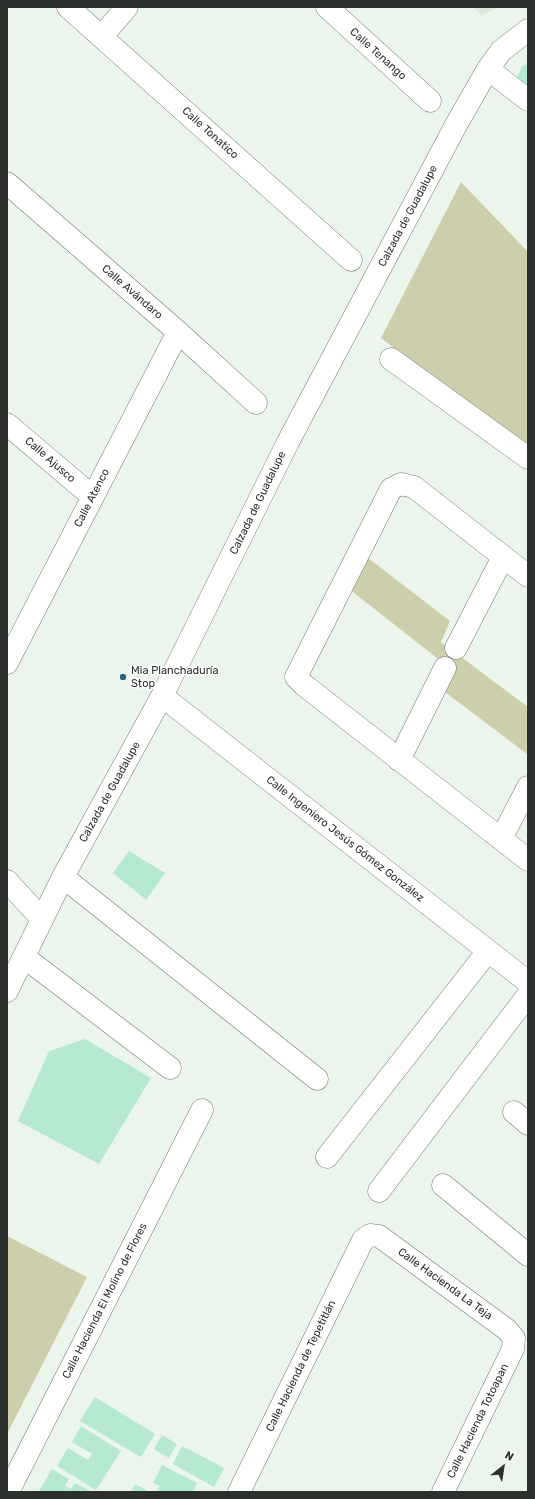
<!DOCTYPE html>
<meta charset="utf-8">
<style>
body{margin:0}
#map{position:relative;width:535px;height:1499px;overflow:hidden;background:#ebf5eb;font-family:Rubik,sans-serif}
canvas{display:block}
.frame{position:absolute;inset:0;border:8px solid #2d312e;pointer-events:none}
.north{position:absolute;left:483px;top:1447px;width:40px;height:40px;-webkit-text-stroke:3px #fff;paint-order:stroke;rotate:30deg;font-size:11px;font-weight:700;line-height:16px;text-align:center;color:#2d312e}
.north::after{content:'';display:block;margin:auto;width:14px;height:18px;background:#2d312e;clip-path:polygon(50% 0,100% 100%,50% 72%,0 100%)}
</style>
<div id="map">
<canvas width="535" height="1499"></canvas>
<div class="frame"></div>
<div class="north">N</div>
</div>
<script>
const c = document.querySelector('canvas').getContext('2d');
c.lineJoin = 'round';
function paint(path, color) {
  c.fillStyle = color;
  c.fill(path, 'evenodd');
}
function strokePath(path, color, width, dash) {
  c.strokeStyle = color;
  c.lineWidth = width;
  c.lineCap = dash ? 'butt' : 'round';
  c.setLineDash(dash || []);
  c.stroke(path);
}
function label(font, color, halo, rows, align = 'center') {
  c.font = font + ' Rubik,sans-serif';
  c.lineWidth = 3.5;
  c.setLineDash([]);
  c.textBaseline = 'middle';
  c.strokeStyle = halo;
  c.fillStyle = color;
  for (const [text, x, y, turn = 0] of rows) {
    c.save();
    c.translate(x, y);
    c.rotate((+turn || 0) * Math.PI / 180);
    c.textAlign = isNaN(turn) ? turn : align;
    if (halo) c.strokeText(text, 0, 0);
    c.fillText(text, 0, 0);
    c.restore();
  }
}
paint(new Path2D(`
 M 472,7 L 500,7 L 482,15 Z`), '#dae9da');
paint(new Path2D(`
 M 461,182 L 528,252 L 528,451 L 381,338 Z
 M 364,555 L 450,621 L 441,642 L 528,707 L 527,754 L 441,689 L 451,669 L 349,589 Z
 M 7,1236 L 87,1277 L 7,1434 Z`), '#cdceac');
paint(new Path2D(`
 M 528,64 L 528,93 L 515,83 L 522,66 Z
 M 129,851 L 165,873 L 146,900 L 113,873 Z
 M 85,1039 L 151,1078 L 99,1164 L 18,1121 L 49,1051 Z
 M 95,1397 L 155,1434 L 141,1457 L 80,1421 Z
 M 81,1426 L 121,1451 L 96,1490 L 57,1466 L 68,1448 L 88,1460 L 92,1454 L 72,1442 Z
 M 162,1435 L 177,1444 L 169,1458 L 154,1449 Z
 M 182,1446 L 224,1468 L 214,1487 L 173,1464 Z
 M 162,1465 L 197,1483 L 193,1492 L 156,1492 L 160,1486 L 153,1483 Z
 M 52,1469 L 69,1479 L 65,1486 L 71,1489 L 75,1483 L 92,1492 L 41,1492 L 39,1491 Z
 M 135,1484 L 150,1492 L 131,1492 Z`), '#b5e9d0');
const minor = new Path2D(`
 M 68,7 L 351,260
 M 327,7 L 430,101
 M 102,36 L 127,7
 M 488,69 L 528,100
 M 7,183 L 178,332 L 256,403
 M 391,359 L 528,458
 M 7,424 L 93,497
 M 528,576 L 414,487 L 401,484 L 391,489 L 296,677 L 304,685 L 528,860
 M 456,648 L 503,557
 M 7,663 L 178,332
 M 162,696 L 528,982
 M 399,760 L 445,668
 M 501,839 L 528,787
 M 63,877 L 317,1079
 M 7,881 L 42,919
 M 24,957 L 170,1068
 M 7,991 L 63,877 L 162,696 L 288,442 L 456,125 L 488,69 L 501,51 L 528,30
 M 514,1112 L 528,1124
 M 327,1157 L 488,951
 M 443,1185 L 528,1255
 M 379,1191 L 528,995
 M 8,1492 L 202,1110
 M 239,1492 L 363,1240 L 370,1235 L 379,1236 L 506,1329 L 514,1338 L 513,1349 L 443,1492`);
strokePath(minor, '#6d756d', 23);
strokePath(minor, '#fff', 22);
for (const [x, y, r, color] of [
 [123,677,4,"#316380"]
]) {
  const dot = new Path2D();
  dot.arc(x, y, r, 0, 2 * Math.PI);
  c.fillStyle = color;
  c.fill(dot);
  strokePath(dot, '#fff', 1.5);
}
label('11px', '#2d312e', '#fff', [
 ["Calle Tenango",378,54,42],
 ["Calle Tonatico",210,133,42],
 ["Calzada de Guadalupe",408,216,-62],
 ["Calle Avándaro",132,292,41],
 ["Calle Ajusco",50,460,41],
 ["Calle Atenco",92,498,-63],
 ["Calzada de Guadalupe",258,503,-64],
 ["Calzada de Guadalupe",110,792,-61],
 ["Calle Ingeniero Jesús Gómez González",345,839,38],
 ["Calle Hacienda La Teja",445,1284,36],
 ["Calle Hacienda El Molino de Flores",105,1301,-63],
 ["Calle Hacienda de Tepetitlán",301,1366,-64],
 ["Calle Hacienda Totoapan",478,1421,-64]
]);
label('11px', '#2d312e', '#fff', [
 ["Mia Planchaduría",131,671],
 ["Stop",131,684]
], 'left');
</script>
